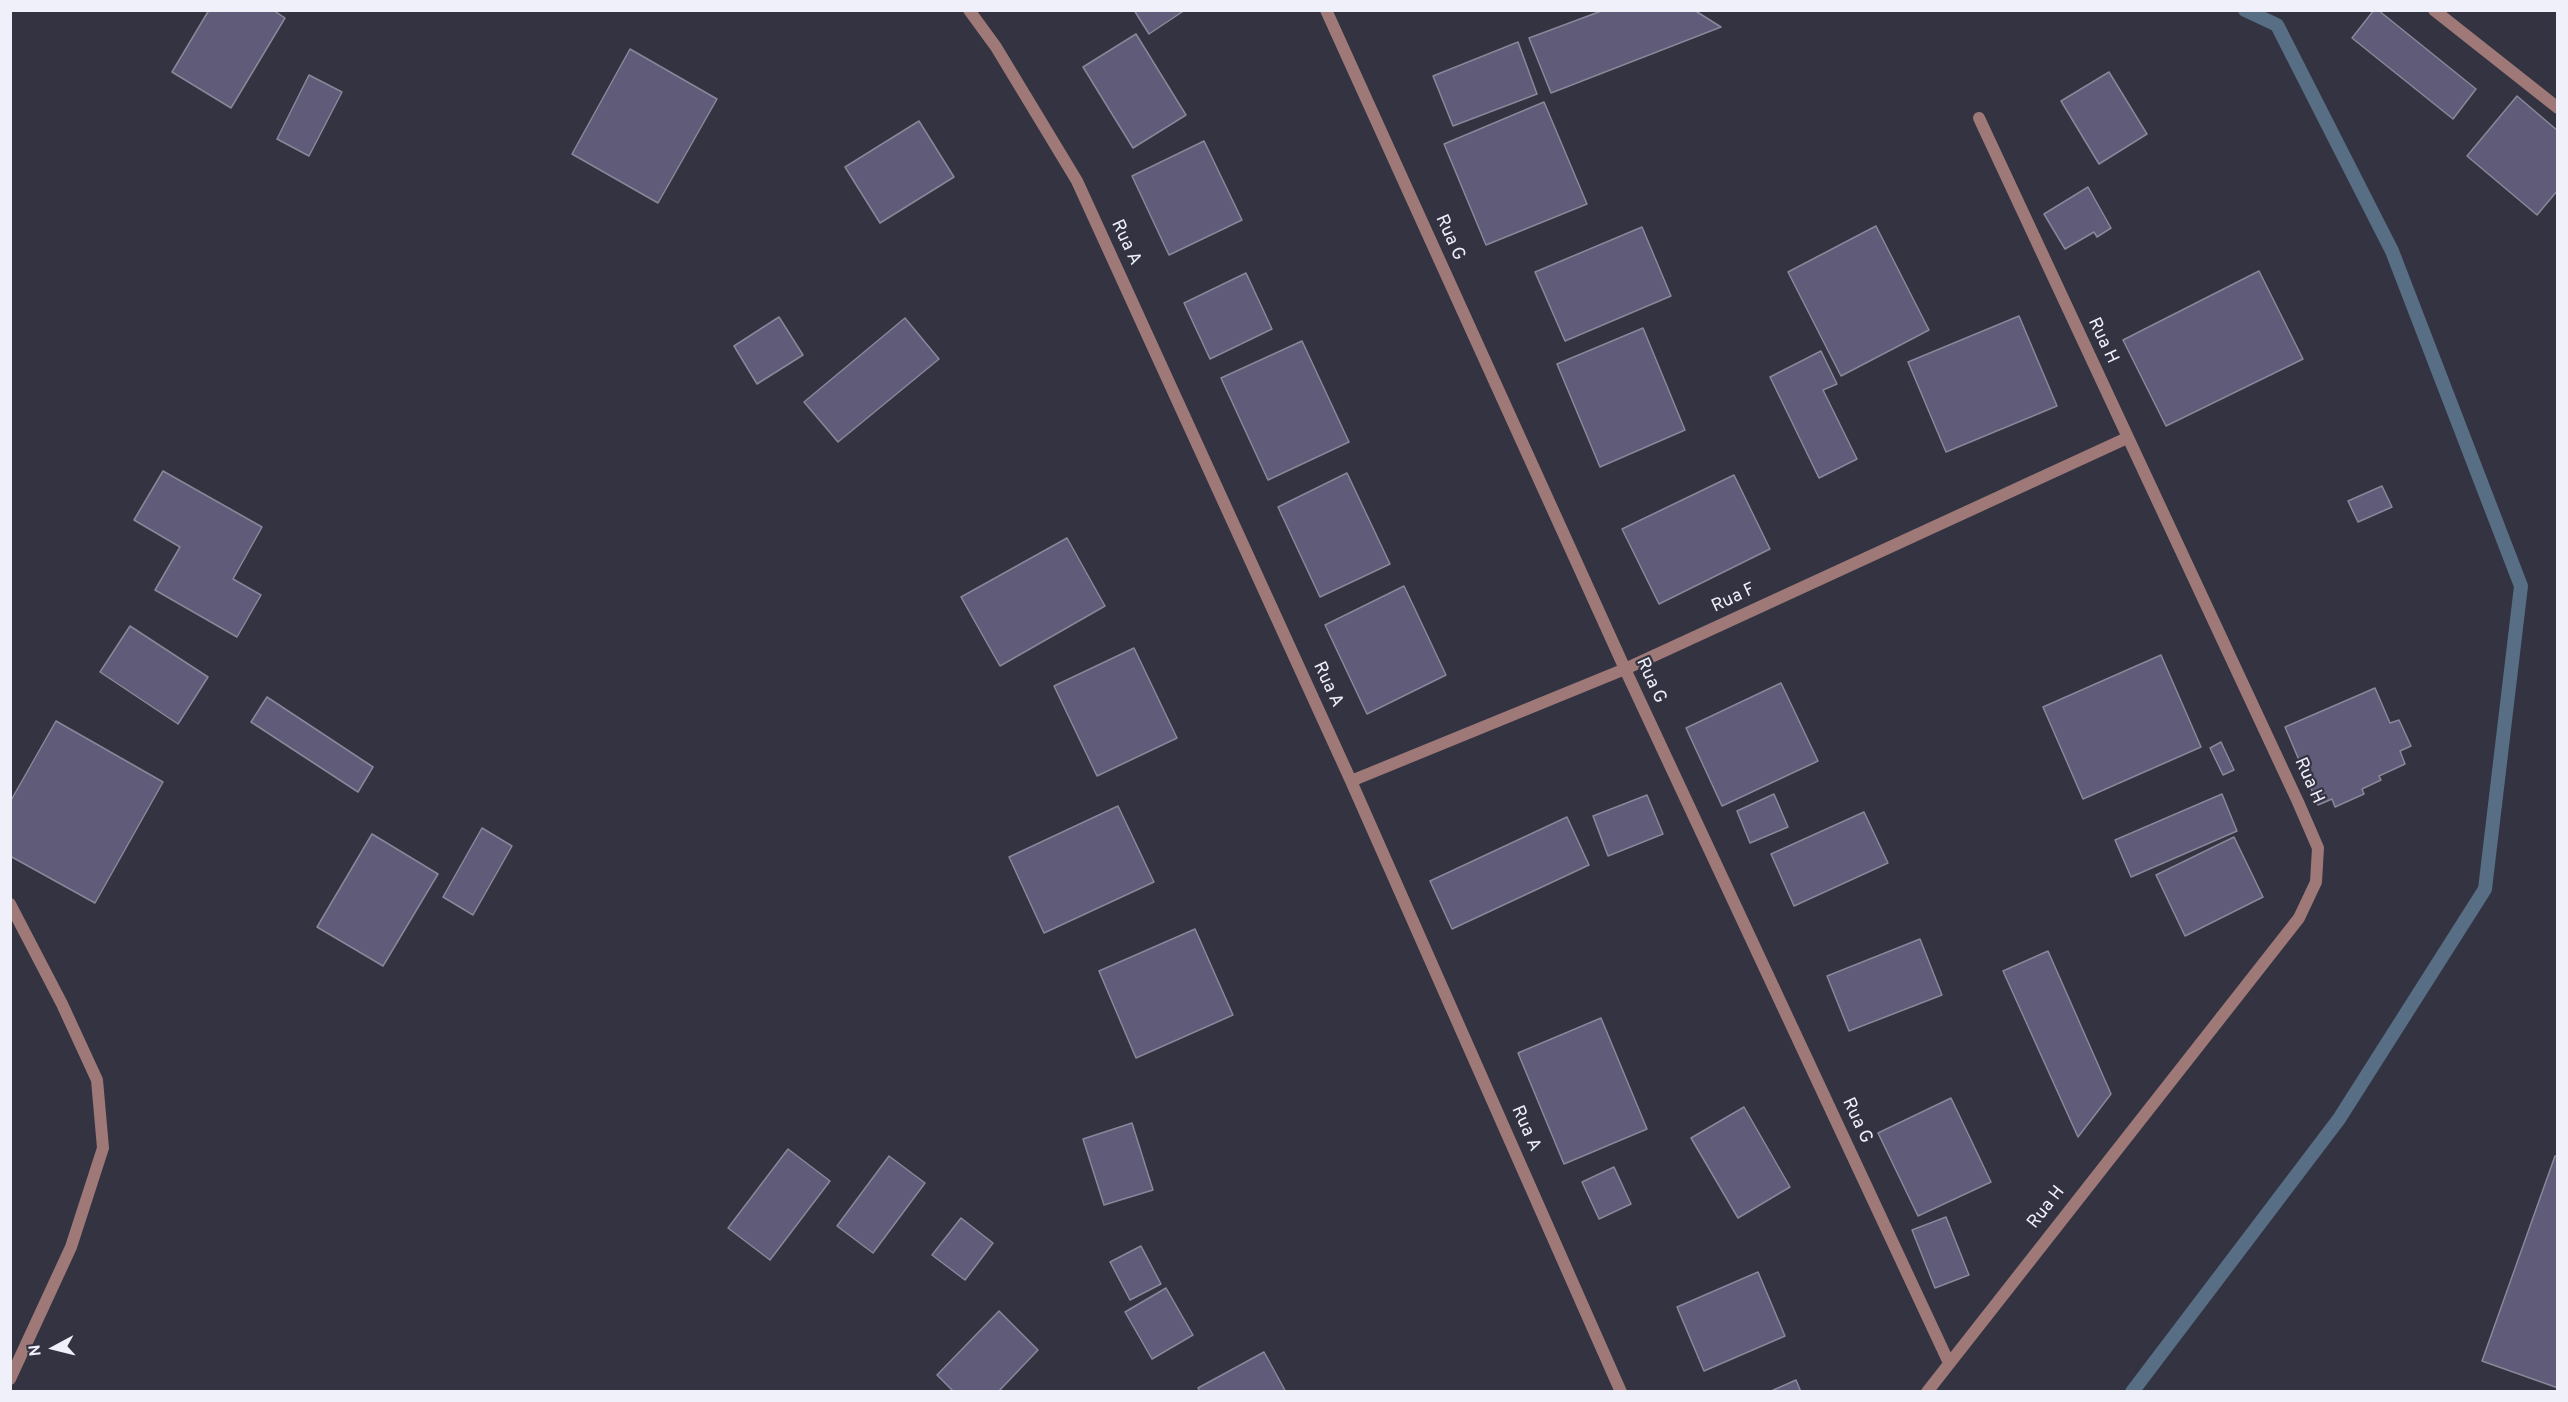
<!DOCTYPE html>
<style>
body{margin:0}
#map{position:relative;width:2568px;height:1402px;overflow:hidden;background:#333342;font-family:Overpass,sans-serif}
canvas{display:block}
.frame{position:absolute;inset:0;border:12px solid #eff0fa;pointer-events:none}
.north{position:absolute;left:24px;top:1318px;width:60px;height:60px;-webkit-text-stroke:4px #333342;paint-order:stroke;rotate:263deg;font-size:16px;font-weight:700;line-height:24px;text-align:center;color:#eff0fa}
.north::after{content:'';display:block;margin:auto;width:21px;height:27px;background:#eff0fa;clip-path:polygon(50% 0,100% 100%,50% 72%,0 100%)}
</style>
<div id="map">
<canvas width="2568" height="1402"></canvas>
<div class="frame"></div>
<div class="north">N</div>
</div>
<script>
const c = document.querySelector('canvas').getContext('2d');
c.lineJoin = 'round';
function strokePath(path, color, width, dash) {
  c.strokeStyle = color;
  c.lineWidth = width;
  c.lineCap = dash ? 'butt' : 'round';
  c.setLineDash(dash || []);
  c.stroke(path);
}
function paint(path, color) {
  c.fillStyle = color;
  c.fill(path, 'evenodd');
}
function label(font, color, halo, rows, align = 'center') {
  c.font = font + ' Overpass,sans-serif';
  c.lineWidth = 4.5;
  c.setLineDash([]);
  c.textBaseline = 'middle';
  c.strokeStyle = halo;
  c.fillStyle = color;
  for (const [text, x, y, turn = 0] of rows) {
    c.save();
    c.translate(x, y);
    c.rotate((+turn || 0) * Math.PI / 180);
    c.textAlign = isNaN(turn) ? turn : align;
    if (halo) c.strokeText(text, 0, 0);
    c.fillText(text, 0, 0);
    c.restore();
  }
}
strokePath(new Path2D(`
 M 2132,1392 L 2339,1119 L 2485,889 L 2521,586 L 2392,251 L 2277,25 L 2245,10`), '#586e85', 14);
const building = new Path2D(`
 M 209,10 L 273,10 L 285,18 L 231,108 L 172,72 Z
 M 1134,10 L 1185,10 L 1149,34 Z
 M 1604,10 L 1694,10 L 1721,27 L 1551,93 L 1529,38 Z
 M 2374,10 L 2378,10 L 2476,89 L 2453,119 L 2352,38 Z
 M 1136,34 L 1186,115 L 1133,148 L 1083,67 Z
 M 1518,42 L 1537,94 L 1453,126 L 1433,76 Z
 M 630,49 L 717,99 L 658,203 L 572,154 Z
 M 2109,72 L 2147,134 L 2099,164 L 2061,101 Z
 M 309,75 L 342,92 L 309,156 L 277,139 Z
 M 2517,96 L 2558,131 L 2558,190 L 2537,215 L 2467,156 Z
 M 1544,102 L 1587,204 L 1486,245 L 1444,144 Z
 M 919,121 L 954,177 L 880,223 L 845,167 Z
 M 1204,141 L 1242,220 L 1169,255 L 1132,176 Z
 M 2088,187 L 2111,228 L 2097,237 L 2094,232 L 2065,249 L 2044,214 Z
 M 1876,226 L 1929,330 L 1841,376 L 1788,272 Z
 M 1642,227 L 1671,296 L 1565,341 L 1535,272 Z
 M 2259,271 L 2303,359 L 2166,426 L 2123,340 Z
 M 1246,273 L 1272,329 L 1210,359 L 1184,303 Z
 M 2019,316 L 2057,406 L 1946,452 L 1908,362 Z
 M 779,317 L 803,355 L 757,384 L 734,346 Z
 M 905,318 L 939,359 L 838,442 L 804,402 Z
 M 1643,328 L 1685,430 L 1600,467 L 1557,364 Z
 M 1302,341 L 1349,442 L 1268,480 L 1221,378 Z
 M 1821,351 L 1837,384 L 1823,390 L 1857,459 L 1819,478 L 1770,377 Z
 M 163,471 L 262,527 L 233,579 L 261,595 L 237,637 L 155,590 L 180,547 L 134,520 Z
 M 1347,473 L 1390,564 L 1320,597 L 1278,507 Z
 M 1734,475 L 1770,549 L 1659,604 L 1622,529 Z
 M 2382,486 L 2392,507 L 2358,522 L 2348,501 Z
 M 1067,538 L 1105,606 L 1000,666 L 961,597 Z
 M 1404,586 L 1446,675 L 1367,714 L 1325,625 Z
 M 130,626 L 208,677 L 178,724 L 100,672 Z
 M 1134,648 L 1177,738 L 1097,776 L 1054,686 Z
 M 2161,655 L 2201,747 L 2083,799 L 2043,707 Z
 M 1781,683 L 1818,761 L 1722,806 L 1686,728 Z
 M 2375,688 L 2390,723 L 2399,720 L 2411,746 L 2400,751 L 2405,764 L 2379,776 L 2381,780 L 2362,789 L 2364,794 L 2335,807 L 2332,799 L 2318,805 L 2285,727 Z
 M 267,697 L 373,767 L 358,792 L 251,722 Z
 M 56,721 L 163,782 L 95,903 L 10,856 L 10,802 Z
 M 2221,742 L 2234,770 L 2223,775 L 2210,748 Z
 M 1774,794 L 1788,827 L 1750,843 L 1737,811 Z
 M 2222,794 L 2237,831 L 2131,877 L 2115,840 Z
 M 1647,795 L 1663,834 L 1608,856 L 1593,816 Z
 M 1118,806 L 1154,882 L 1044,933 L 1009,857 Z
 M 1864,812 L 1888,863 L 1794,906 L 1771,854 Z
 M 1567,817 L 1589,865 L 1452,929 L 1430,881 Z
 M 482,828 L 512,846 L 473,915 L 443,897 Z
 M 372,834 L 438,874 L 383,966 L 317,927 Z
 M 2234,837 L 2263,897 L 2185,936 L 2156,875 Z
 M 1195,929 L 1233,1015 L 1136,1058 L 1099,971 Z
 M 1920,939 L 1942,995 L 1849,1031 L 1827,976 Z
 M 2048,951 L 2111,1094 L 2078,1137 L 2003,971 Z
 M 1601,1018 L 1647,1129 L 1564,1164 L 1518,1053 Z
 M 1951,1098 L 1991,1182 L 1918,1216 L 1878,1133 Z
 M 1744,1107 L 1790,1187 L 1738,1218 L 1691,1138 Z
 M 1132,1123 L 1153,1190 L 1104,1205 L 1083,1139 Z
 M 788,1149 L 830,1181 L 770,1260 L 728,1228 Z
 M 889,1156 L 925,1183 L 873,1253 L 837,1226 Z
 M 2555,1156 L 2558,1157 L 2558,1388 L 2482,1361 Z
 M 1614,1167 L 1631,1204 L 1599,1219 L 1582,1182 Z
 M 1946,1217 L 1969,1275 L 1935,1288 L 1912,1230 Z
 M 961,1218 L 993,1243 L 965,1280 L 932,1255 Z
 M 1141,1246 L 1161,1284 L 1130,1300 L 1110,1262 Z
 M 1758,1272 L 1785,1336 L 1704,1371 L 1677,1307 Z
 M 1166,1288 L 1193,1335 L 1152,1359 L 1125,1312 Z
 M 999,1311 L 1038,1350 L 998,1392 L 954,1392 L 937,1375 Z
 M 1264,1352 L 1286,1392 L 1200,1392 L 1198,1388 Z
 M 1796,1380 L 1801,1392 L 1769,1392 Z`);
paint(building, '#5f5b78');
strokePath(building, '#89889a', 1.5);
strokePath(new Path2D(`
 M 969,10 L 996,47 L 1077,181 L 1351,781 L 1621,1392
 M 1326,10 L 1625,669 L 1949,1363
 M 2434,10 L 2558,108
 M 1351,781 L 1625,669 L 2127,438
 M 10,904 L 62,1004 L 97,1080 L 103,1148 L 71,1247 L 10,1379
 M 1927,1392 L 2299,918 L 2316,882 L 2318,848 L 2298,802 L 1979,118`), '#9e7977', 12);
label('18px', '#eff0fa', '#333342', [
 ["Rua G",1449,238,66],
 ["Rua A",1125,243,65],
 ["Rua H",2102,341,65],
 ["Rua F",1734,599,-25],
 ["Rua G",1650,681,65],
 ["Rua A",1327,685,65],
 ["Rua H",2308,781,66],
 ["Rua G",1856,1121,65],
 ["Rua A",1525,1129,66],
 ["Rua H",2047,1208,-52]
]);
</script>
